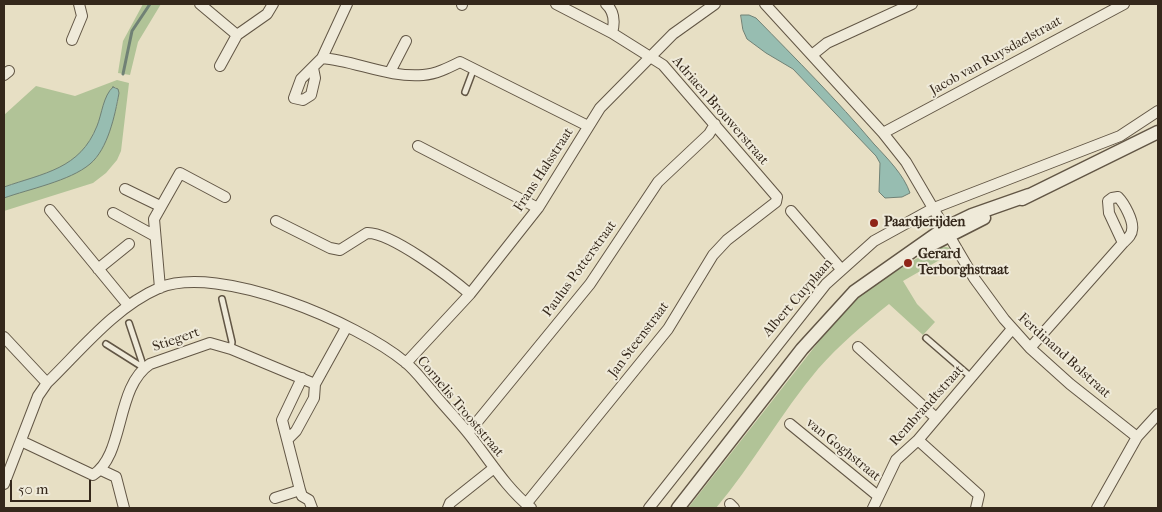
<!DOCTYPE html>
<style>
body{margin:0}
#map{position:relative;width:1162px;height:512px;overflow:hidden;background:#e7dfc4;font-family:"IM FELL French Canon",serif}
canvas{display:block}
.frame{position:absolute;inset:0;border:5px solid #35281b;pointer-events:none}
.scale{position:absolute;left:10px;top:480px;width:81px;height:22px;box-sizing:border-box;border:2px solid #35281b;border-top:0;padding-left:6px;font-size:15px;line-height:18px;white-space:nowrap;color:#35281b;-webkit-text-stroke:4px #efead9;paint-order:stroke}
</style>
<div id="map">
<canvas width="1162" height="512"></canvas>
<div class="frame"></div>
<div class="scale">50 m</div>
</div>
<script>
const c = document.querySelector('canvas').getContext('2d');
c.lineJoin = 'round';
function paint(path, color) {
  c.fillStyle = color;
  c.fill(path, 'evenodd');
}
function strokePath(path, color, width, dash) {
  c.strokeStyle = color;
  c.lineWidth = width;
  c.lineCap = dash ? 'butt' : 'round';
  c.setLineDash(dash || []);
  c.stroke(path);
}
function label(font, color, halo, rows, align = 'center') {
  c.font = font + ' "IM FELL French Canon",serif';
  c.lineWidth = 4;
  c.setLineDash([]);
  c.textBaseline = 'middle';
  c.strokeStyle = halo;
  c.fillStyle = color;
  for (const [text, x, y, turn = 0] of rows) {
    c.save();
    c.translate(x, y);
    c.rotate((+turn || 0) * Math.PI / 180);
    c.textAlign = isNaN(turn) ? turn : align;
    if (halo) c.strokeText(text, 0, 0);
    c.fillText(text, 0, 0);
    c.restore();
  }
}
paint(new Path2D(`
 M 143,4 L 161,4 L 138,42 L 130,75 L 118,73 L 123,41 Z
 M 117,80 L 129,83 L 121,151 L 117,160 L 106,173 L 93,183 L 4,211 L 4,198 L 82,169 L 96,157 L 109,130 L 118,101 L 116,87 L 111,89 C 104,107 98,130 87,147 C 71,171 29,178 4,187 L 4,115 L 36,86 L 75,96 Z
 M 941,246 L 951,248 L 950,254 L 903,281 L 917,304 L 935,322 L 923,335 L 889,304 C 864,324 839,345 818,369 C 781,413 753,464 716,508 L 688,508 L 838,317 L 854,300 L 895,269 L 912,263 L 912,261 Z`), '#b1c397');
const water = new Path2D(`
 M 741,15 L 749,15 L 756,18 C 796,59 837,100 874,144 C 887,158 904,175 910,193 L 902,197 L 885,198 L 879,192 L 880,163 L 876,156 L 793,69 L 766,53 L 747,39 L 743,30 Z
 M 113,87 L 118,89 L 119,93 C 115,115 108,149 90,164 C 70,181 29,189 4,198 L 4,187 C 44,173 80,169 97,126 C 102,114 103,96 113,87 Z`);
paint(water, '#97bdb1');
strokePath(water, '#708175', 1);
strokePath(new Path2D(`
 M 123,74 L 132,31 L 150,4`), '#708175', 3);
const service = new Path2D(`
 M 465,92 L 474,68
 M 222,299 L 232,342 L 231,349
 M 926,338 L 971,377
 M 106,344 L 144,368 L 129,323`);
const minor = new Path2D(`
 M 200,4 L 237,35 L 220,66
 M 606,4 C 615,12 615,22 612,33
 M 765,4 L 883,133 L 906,162 L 974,278 L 1004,319 L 1030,348 L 1070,384 L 1137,437
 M 462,5 L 462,4
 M 237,35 L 267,14 L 273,4
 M 72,40 L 82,16 L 79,4
 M 812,55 L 827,43 L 912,4
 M 322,58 C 356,61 389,78 423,75 C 436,74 448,68 460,62 L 588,126
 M 313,68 L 315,78 L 311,95 L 303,100 L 294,98 L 301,79 L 322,58 L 347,4
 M 390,72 L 406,41
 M 4,75 L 9,71
 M 883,133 L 1124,4
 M 418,146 L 538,208
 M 125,189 L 160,206
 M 50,210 L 128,305
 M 791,211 L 841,269
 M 113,213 L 155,236
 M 276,221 L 330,248 L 340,250 L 367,233 C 391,232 451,278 470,294
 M 98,269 L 129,244
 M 160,288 L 154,219 L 180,173 L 225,197
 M 4,337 L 47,383
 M 858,347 L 936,418
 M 1030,348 L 1123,243 L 1109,213 L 1108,201 L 1112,198 L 1118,197 C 1124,203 1134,221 1132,230 C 1132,235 1127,239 1123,243
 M 406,363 L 470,294 L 538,208 L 600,108 L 673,34 L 715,4
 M 790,424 L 878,496
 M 468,433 L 590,284 L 658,182 L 709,134 L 715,124
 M 288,439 L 296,431 L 314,398 L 315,384 L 346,328
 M 918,440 L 979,495 L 976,508
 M 21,441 L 93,475 C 125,455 115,387 150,364 L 210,343 L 231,349 L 315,384
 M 101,470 L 116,477 L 124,508
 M 4,484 L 38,396 L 47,383 C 81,350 115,307 159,288 C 219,263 358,323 405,362 C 415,370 423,381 431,390 C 443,405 456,418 468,433 C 489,459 505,487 531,508
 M 300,490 L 302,496 L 309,500 L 312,508
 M 275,498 L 300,490 L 282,420 L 302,378
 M 526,504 L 668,329 L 713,255 L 727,240 L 776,202 L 777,197 L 663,65 L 612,33 L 556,4
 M 730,504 L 734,508
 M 448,508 L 450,503 L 494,468
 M 649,508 L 826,284 L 874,241 L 934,208 L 1120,136 L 1158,111
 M 873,508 L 896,460 L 918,440 L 1012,329
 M 1097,508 L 1137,437 L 1158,414`);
const tertiary = new Path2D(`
 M 1022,199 L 1158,132
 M 929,246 L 984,218
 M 678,508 L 802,349 L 854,292 L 945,228 L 972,215 L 1029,195`);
strokePath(service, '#625645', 8);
strokePath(minor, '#625645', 12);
strokePath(tertiary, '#625645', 15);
strokePath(service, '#efead9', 5);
strokePath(minor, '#efead9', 10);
strokePath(tertiary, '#efead9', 12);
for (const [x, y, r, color] of [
 [874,223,5,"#8f2418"],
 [908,263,5,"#8f2418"]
]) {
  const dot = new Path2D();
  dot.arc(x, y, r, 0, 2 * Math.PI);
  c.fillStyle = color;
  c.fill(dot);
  strokePath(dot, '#efead9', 2);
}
label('14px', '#35281b', '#efead9', [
 ["Jacob van Ruysdaelstraat",996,56,-29],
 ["Adriaen Brouwerstraat",720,111,49],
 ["Frans Halsstraat",544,170,-57],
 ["Paulus Potterstraat",580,269,-54],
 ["Albert Cuyplaan",798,298,-49],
 ["Stiegert",176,340,-19],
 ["Jan Steenstraat",639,340,-53],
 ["Ferdinand Bolstraat",1064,356,42],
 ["Rembrandtstraat",927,406,-48],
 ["Cornelis Trooststraat",460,407,50],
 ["van Goghstraat",843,450,39]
]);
label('bold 14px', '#35281b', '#efead9', [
 ["Paardjerijden",884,223],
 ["Gerard",918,255],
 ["Terborghstraat",918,271]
], 'left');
</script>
